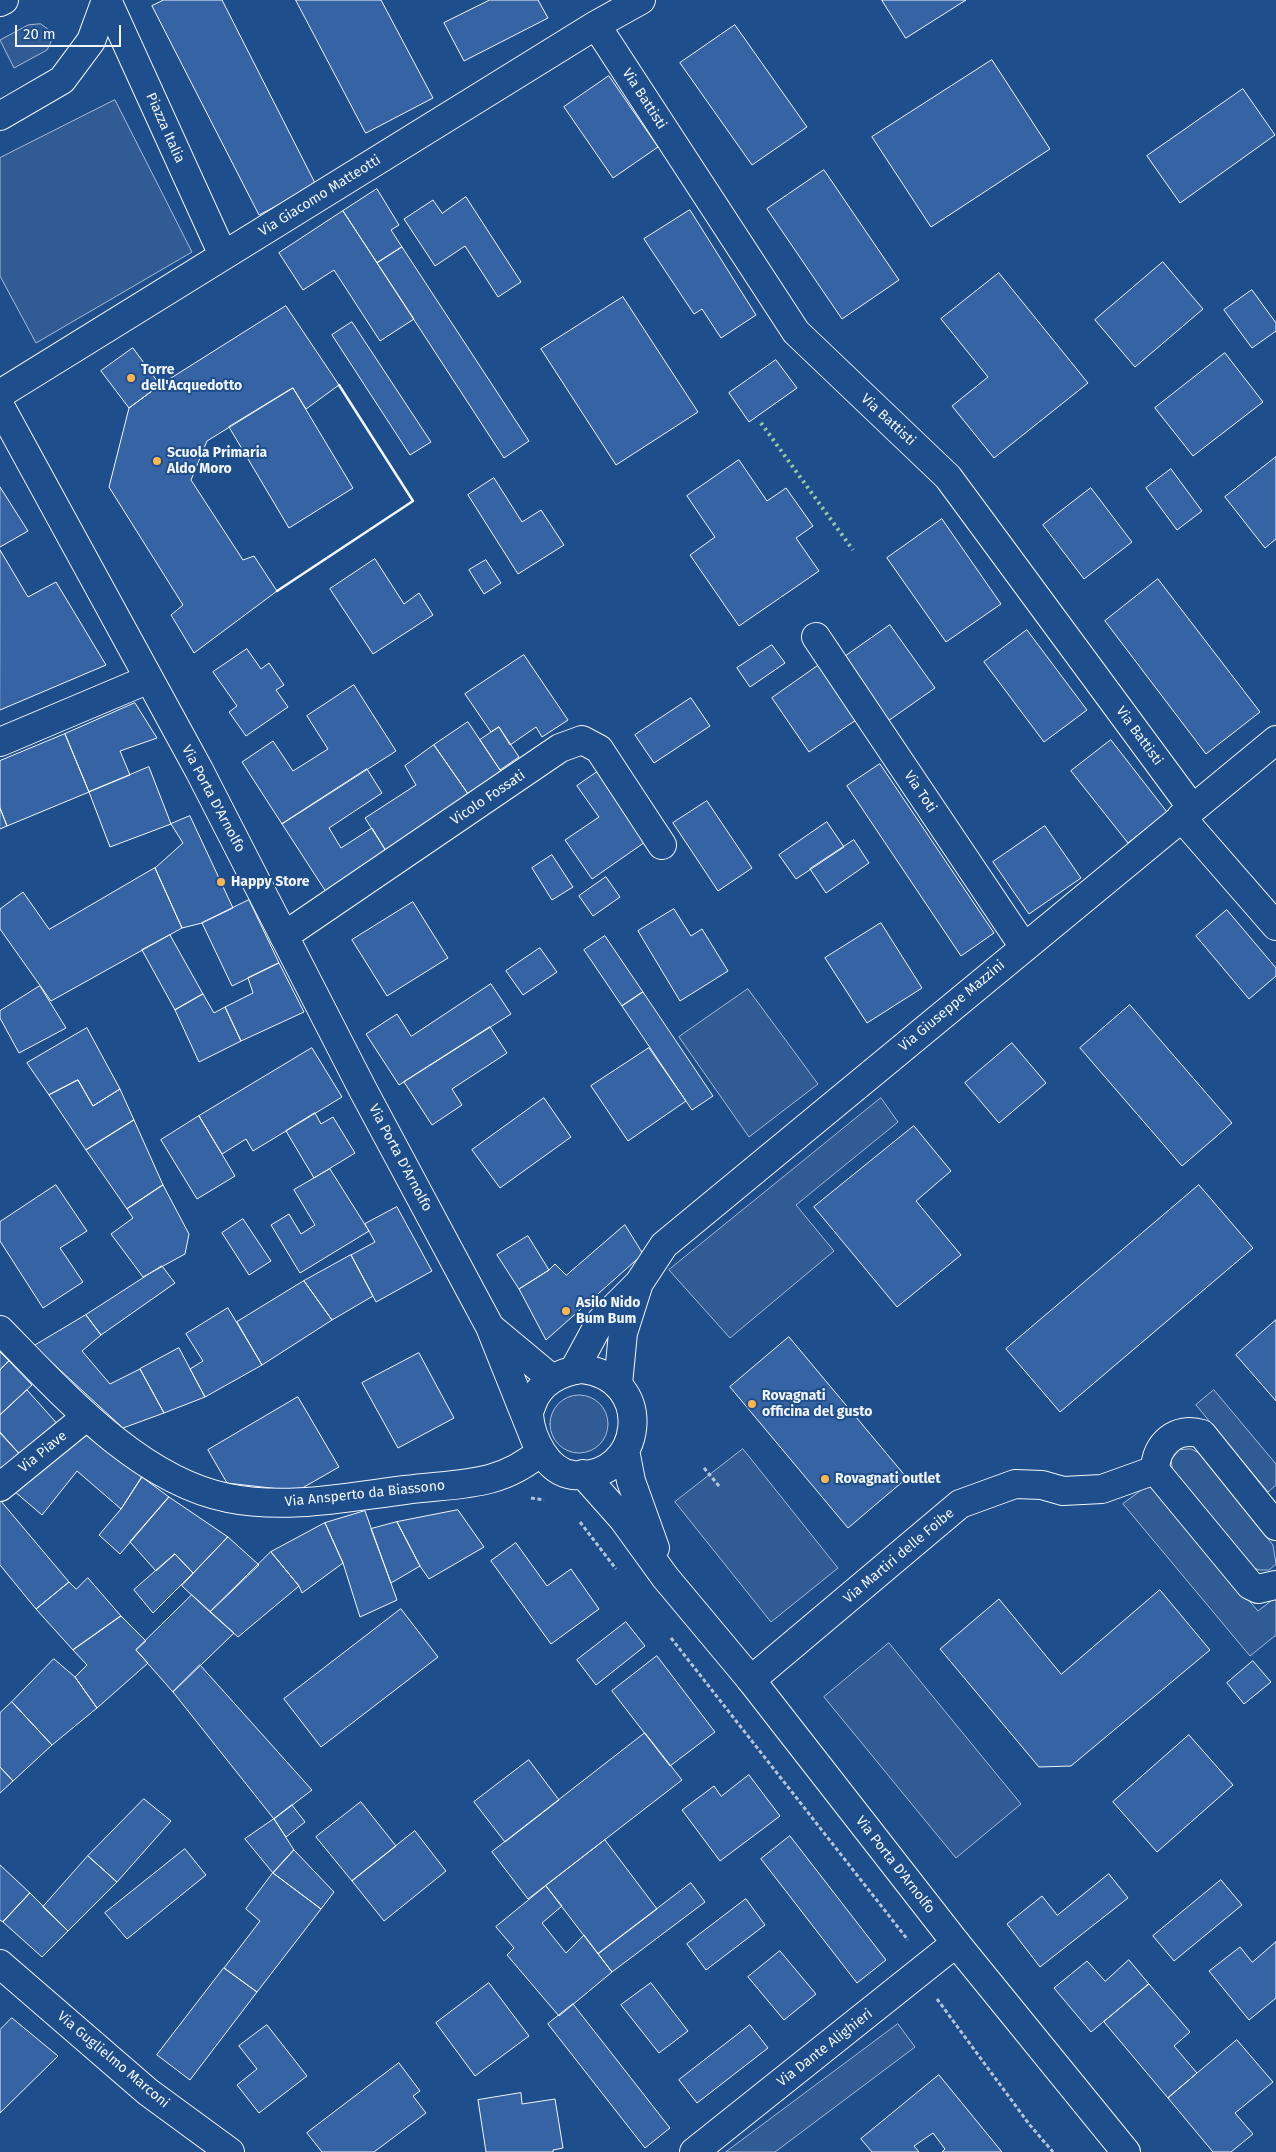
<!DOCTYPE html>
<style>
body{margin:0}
#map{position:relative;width:1276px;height:2152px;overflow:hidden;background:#1f4e8c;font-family:"Fira Sans",sans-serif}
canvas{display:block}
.scale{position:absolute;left:15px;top:25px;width:106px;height:22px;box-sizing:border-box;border:2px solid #f2f6ff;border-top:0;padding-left:6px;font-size:15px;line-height:18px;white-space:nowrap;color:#f2f6ff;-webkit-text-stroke:4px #1f4e8c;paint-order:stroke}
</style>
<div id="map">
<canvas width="1276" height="2152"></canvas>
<div class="scale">20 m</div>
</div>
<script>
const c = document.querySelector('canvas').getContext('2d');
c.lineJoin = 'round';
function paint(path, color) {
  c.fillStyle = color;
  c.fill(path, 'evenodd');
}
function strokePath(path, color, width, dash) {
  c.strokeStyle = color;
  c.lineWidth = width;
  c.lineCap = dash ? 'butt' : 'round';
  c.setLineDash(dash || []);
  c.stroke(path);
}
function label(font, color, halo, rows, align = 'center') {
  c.font = font + ' "Fira Sans",sans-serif';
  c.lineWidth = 4;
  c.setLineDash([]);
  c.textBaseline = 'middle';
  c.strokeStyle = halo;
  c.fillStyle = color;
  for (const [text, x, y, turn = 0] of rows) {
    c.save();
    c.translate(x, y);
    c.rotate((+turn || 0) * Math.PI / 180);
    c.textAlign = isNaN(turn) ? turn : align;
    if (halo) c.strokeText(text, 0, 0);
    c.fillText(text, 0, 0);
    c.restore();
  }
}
const built = new Path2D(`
 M 41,24 L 49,30 L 51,42 L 47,50 L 14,68 L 0,40 L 28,25 Z
 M 115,100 L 192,252 L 36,343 L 0,276 L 0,158 Z
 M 748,989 L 818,1084 L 749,1137 L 679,1037 Z
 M 881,1098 L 898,1122 L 796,1205 L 834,1251 L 730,1338 L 669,1270 Z
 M 1214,1390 L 1276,1464 L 1276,1485 L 1268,1492 L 1196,1405 Z
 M550 1424a29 29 0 1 1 58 0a29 29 0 1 1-58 0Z
 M 743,1449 L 838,1568 L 771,1622 L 675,1502 Z
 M 1191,1449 L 1199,1453 L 1273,1545 L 1276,1564 L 1269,1570 L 1259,1570 L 1252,1567 L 1173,1472 L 1171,1460 L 1179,1450 Z
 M 1149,1485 L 1258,1611 L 1276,1597 L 1276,1635 L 1250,1656 L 1123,1504 Z
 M 889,1643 L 1021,1804 L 956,1858 L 824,1697 Z
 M 898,2024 L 915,2047 L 775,2152 L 726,2152 Z`);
paint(built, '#305b95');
strokePath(built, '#a8bbd7', 1);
const building = new Path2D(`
 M 164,0 L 222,0 L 316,185 L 259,215 L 152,6 Z
 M 296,0 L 381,0 L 433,98 L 366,133 Z
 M 490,0 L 538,0 L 548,18 L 464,61 L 444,23 Z
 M 882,0 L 966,0 L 906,38 Z
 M 735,25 L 807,127 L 752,165 L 680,63 Z
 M 992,60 L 1050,149 L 931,227 L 872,137 Z
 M 609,76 L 658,147 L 613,178 L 564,107 Z
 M 1243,89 L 1275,135 L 1180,203 L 1147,156 Z
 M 824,170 L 899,280 L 842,319 L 767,209 Z
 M 377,189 L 399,225 L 391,230 L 402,247 L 377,263 L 343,211 Z
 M 466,197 L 521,282 L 498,297 L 465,246 L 435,266 L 404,219 L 433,200 L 442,213 Z
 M 690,210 L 756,315 L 721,338 L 702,309 L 694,314 L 644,239 Z
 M 343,211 L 414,319 L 380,341 L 334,270 L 303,290 L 279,253 Z
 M 402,247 L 529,441 L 504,458 L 377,263 Z
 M 1163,262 L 1203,309 L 1135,367 L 1095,320 Z
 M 999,273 L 1088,383 L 994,458 L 952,406 L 988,377 L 941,319 Z
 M 1252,290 L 1276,323 L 1276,331 L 1252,348 L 1224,310 Z
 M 623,297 L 698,412 L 616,465 L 541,349 Z
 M 286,306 L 339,385 L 306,409 L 293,388 L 207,441 L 191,480 L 243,560 L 254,556 L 277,591 L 194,653 L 171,615 L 183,605 L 109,487 L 129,408 L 160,385 Z
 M 352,322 L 431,442 L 410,455 L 332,335 Z
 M 133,348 L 160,385 L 129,408 L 101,371 Z
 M 1225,353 L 1263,402 L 1193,456 L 1155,408 Z
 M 776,360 L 797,388 L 749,422 L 729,393 Z
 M 293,388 L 353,488 L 289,528 L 229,427 Z
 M 1276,457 L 1276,539 L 1265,548 L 1225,497 Z
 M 739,460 L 767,501 L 786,488 L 813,526 L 796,538 L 819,571 L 739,626 L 690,555 L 715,537 L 687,496 Z
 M 1171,469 L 1202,511 L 1177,530 L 1146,488 Z
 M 494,478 L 522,522 L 541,510 L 564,545 L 518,574 L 468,495 Z
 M 0,487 L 28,531 L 0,547 Z
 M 1091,488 L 1132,542 L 1084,579 L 1043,525 Z
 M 942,519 L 1001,604 L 946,642 L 887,558 Z
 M 0,550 L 28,597 L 56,582 L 106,665 L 0,710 Z
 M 375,559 L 404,604 L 419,593 L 433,615 L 373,654 L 330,589 Z
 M 486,560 L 501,583 L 484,594 L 469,570 Z
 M 1158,579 L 1260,712 L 1206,754 L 1105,621 Z
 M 890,625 L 935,688 L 888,721 L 843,658 Z
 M 1027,630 L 1087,710 L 1044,742 L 984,662 Z
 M 772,645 L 785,663 L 750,687 L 737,668 Z
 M 247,649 L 261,669 L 269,663 L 284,685 L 276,690 L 288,707 L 246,736 L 229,712 L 237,706 L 213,672 Z
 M 524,655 L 568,720 L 542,737 L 536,727 L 510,745 L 499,727 L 491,732 L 465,694 Z
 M 819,665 L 856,720 L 809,752 L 772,698 Z
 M 354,685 L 396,751 L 282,824 L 242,762 L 273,741 L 293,771 L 328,749 L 307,716 Z
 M 691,698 L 710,726 L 654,763 L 635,735 Z
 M 135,703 L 157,738 L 120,751 L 130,775 L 89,792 L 65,734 Z
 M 468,722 L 506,779 L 473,801 L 434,745 Z
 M 499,727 L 519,757 L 500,770 L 480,740 Z
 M 65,734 L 89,792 L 7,826 L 0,808 L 0,761 Z
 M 1111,740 L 1167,812 L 1128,843 L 1071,771 Z
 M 434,745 L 473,801 L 391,859 L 365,818 L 416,785 L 405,766 Z
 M 880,764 L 994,933 L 961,956 L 847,786 Z
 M 149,767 L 171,824 L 110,847 L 89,792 Z
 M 367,769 L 382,793 L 329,828 L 341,848 L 372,828 L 391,859 L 330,898 L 282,824 Z
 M 600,770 L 648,840 L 592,879 L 565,840 L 599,817 L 577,786 Z
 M 707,801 L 752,868 L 718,891 L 673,823 Z
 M 0,808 L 7,826 L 0,829 Z
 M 190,816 L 233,908 L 202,923 L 182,928 L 155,868 L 183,843 L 171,824 Z
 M 827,822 L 844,847 L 796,879 L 779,855 Z
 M 1045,826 L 1081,878 L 1029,914 L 993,862 Z
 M 854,840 L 869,863 L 826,893 L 810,869 Z
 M 552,855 L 573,887 L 552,900 L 532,868 Z
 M 155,868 L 182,928 L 51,1001 L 0,929 L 0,909 L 23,892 L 49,929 Z
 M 606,877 L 620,897 L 593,916 L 579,896 Z
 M 249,900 L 279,963 L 232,986 L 202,923 Z
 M 413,902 L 448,958 L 387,996 L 352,940 Z
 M 674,909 L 691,936 L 702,929 L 728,971 L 680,1001 L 638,931 Z
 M 1227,910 L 1276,968 L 1276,976 L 1249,999 L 1196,936 Z
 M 881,923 L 922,988 L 867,1023 L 825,958 Z
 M 170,935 L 203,994 L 175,1010 L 142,950 Z
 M 605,936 L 643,992 L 622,1006 L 584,950 Z
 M 540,948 L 557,972 L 523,995 L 506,971 Z
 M 279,963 L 304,1012 L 241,1041 L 225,1007 L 253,993 L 248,978 Z
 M 491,984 L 511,1014 L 399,1085 L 366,1034 L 397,1014 L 411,1036 Z
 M 40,986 L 66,1028 L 19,1053 L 0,1018 L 0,1011 Z
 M 643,992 L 713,1096 L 692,1110 L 622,1006 Z
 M 203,994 L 214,1013 L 225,1007 L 241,1041 L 199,1062 L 175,1010 Z
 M 1130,1005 L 1232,1123 L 1182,1166 L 1080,1048 Z
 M 490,1027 L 507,1053 L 452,1089 L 462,1105 L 432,1125 L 404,1082 Z
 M 87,1028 L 120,1089 L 93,1106 L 78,1080 L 49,1095 L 27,1063 Z
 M 1012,1043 L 1046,1083 L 999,1123 L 965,1083 Z
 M 312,1048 L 342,1097 L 253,1151 L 246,1139 L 222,1154 L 199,1116 Z
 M 649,1048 L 686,1101 L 628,1141 L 591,1086 Z
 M 78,1080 L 93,1106 L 120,1089 L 134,1120 L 86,1150 L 49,1095 Z
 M 544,1098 L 571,1137 L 500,1188 L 472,1150 Z
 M 315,1113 L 321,1124 L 333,1117 L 355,1153 L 314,1178 L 286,1131 Z
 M 199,1116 L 235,1176 L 197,1199 L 161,1140 Z
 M 134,1120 L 163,1185 L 127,1209 L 86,1150 Z
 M 914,1126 L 951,1171 L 916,1201 L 961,1255 L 897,1307 L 814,1207 Z
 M 330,1169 L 369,1231 L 300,1273 L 271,1225 L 289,1214 L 301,1234 L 315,1225 L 294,1190 Z
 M 56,1185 L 87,1231 L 60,1248 L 83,1282 L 43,1308 L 0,1241 L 0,1222 Z
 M 163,1185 L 189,1234 L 185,1254 L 143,1277 L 111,1234 L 133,1218 L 127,1209 Z
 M 1199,1185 L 1253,1248 L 1060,1412 L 1006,1349 Z
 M 397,1207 L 432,1271 L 376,1302 L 351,1255 L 375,1242 L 365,1224 Z
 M 243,1219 L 271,1261 L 249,1275 L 222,1233 Z
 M 625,1225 L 643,1254 L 546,1340 L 519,1289 L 549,1270 L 555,1264 L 566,1275 Z
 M 528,1236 L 549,1270 L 519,1289 L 497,1255 Z
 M 351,1255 L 373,1296 L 332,1320 L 304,1281 Z
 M 162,1266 L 175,1283 L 101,1335 L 86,1315 Z
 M 304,1281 L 332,1320 L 262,1365 L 237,1322 Z
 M 228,1308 L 262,1365 L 205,1397 L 190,1369 L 203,1361 L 186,1334 Z
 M 86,1315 L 101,1335 L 82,1351 L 110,1384 L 140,1369 L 164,1413 L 123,1428 L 34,1346 Z
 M 1276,1320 L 1276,1401 L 1236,1355 Z
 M 789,1337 L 907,1478 L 848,1528 L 730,1387 Z
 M 179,1348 L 205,1397 L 164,1413 L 140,1369 Z
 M 0,1352 L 9,1361 L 0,1370 Z
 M 419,1353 L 454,1418 L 398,1448 L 362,1383 Z
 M 9,1361 L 32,1385 L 0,1415 L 0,1370 Z
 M 27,1390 L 62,1429 L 25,1460 L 0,1432 L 0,1415 Z
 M 298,1397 L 339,1467 L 297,1491 L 227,1483 L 208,1450 Z
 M 82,1432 L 142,1477 L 121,1509 L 77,1471 L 42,1515 L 14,1491 Z
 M 0,1433 L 25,1460 L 0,1480 Z
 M 142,1477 L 169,1497 L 120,1554 L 99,1535 L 121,1509 Z
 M 169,1497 L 228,1537 L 193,1573 L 175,1554 L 156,1571 L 130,1542 Z
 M 0,1500 L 69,1582 L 36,1609 L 0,1565 Z
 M 458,1510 L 484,1547 L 429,1579 L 420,1566 L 397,1522 Z
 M 365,1511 L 397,1600 L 360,1617 L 343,1563 L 325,1523 Z
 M 397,1522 L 420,1566 L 391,1583 L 371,1529 Z
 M 325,1523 L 343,1563 L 302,1593 L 299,1586 L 271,1552 Z
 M 228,1537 L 259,1565 L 210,1612 L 182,1586 Z
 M 516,1543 L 547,1586 L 571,1569 L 599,1609 L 551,1644 L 491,1561 Z
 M 271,1552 L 299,1586 L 238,1637 L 210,1612 Z
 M 175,1554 L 193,1573 L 153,1613 L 134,1590 Z
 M 88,1578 L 121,1616 L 73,1650 L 36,1609 L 69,1582 L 76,1589 Z
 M 1160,1590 L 1210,1650 L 1071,1766 L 1039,1767 L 940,1649 L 999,1599 L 1061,1674 Z
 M 192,1595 L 234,1633 L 173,1692 L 136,1650 Z
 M 401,1609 L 438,1657 L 321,1747 L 284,1699 Z
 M 121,1616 L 146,1641 L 136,1650 L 148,1663 L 97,1708 L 75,1677 L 87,1665 L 73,1650 Z
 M 626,1622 L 645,1646 L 596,1685 L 577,1660 Z
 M 657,1656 L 715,1732 L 670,1766 L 612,1691 Z
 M 54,1659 L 75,1677 L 97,1708 L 52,1745 L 12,1702 Z
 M 1253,1661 L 1271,1682 L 1244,1704 L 1227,1683 Z
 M 200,1665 L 312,1790 L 274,1819 L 173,1692 Z
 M 12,1702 L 52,1745 L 13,1781 L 0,1767 L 0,1713 Z
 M 645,1733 L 682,1780 L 528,1899 L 492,1852 Z
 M 1189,1735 L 1233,1785 L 1157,1852 L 1113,1802 Z
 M 529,1760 L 559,1800 L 505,1842 L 474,1802 Z
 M 0,1767 L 13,1781 L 0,1793 Z
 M 749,1775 L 780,1816 L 720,1861 L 682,1810 L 714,1786 L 721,1796 Z
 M 144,1799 L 171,1821 L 117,1882 L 88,1856 Z
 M 361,1802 L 396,1846 L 352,1881 L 316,1837 Z
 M 292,1805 L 305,1822 L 286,1837 L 274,1819 Z
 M 274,1819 L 294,1850 L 273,1873 L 245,1839 Z
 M 415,1831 L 446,1871 L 384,1921 L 352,1881 Z
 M 790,1836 L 886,1960 L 857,1983 L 761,1859 Z
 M 605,1840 L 657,1909 L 598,1954 L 546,1886 Z
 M 185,1849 L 206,1875 L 127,1939 L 105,1913 Z
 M 294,1850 L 334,1892 L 321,1909 L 273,1873 Z
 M 88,1856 L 117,1882 L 68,1931 L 43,1907 Z
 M 0,1865 L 30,1893 L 3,1922 L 0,1920 Z
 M 273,1873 L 321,1909 L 257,1992 L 224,1968 L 260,1921 L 246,1909 Z
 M 1109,1874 L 1128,1898 L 1040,1967 L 1007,1924 L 1042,1896 L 1057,1915 Z
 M 1221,1880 L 1242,1905 L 1174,1961 L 1153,1936 Z
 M 691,1883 L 705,1902 L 612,1972 L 598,1954 Z
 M 546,1886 L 562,1906 L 542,1923 L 566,1953 L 584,1935 L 612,1972 L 559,2016 L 507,1955 L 514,1948 L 496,1927 Z
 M 30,1893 L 68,1931 L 42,1957 L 3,1922 Z
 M 746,1899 L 765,1925 L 706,1970 L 687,1944 Z
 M 1276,1942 L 1276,1998 L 1249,2020 L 1209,1971 L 1240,1947 L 1252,1962 Z
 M 780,1951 L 816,1994 L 784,2020 L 748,1977 Z
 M 1129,1960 L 1149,1984 L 1091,2032 L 1054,1988 L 1087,1961 L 1105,1981 Z
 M 224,1968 L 257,1992 L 190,2080 L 157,2055 Z
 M 489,1983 L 529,2036 L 475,2076 L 436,2023 Z
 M 651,1983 L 688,2031 L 659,2053 L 621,2005 Z
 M 1149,1984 L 1190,2032 L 1174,2046 L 1197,2073 L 1168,2098 L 1104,2022 Z
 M 573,2004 L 670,2128 L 645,2148 L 548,2024 Z
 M 12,2018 L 58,2056 L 0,2113 L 0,2030 Z
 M 267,2025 L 307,2076 L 259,2113 L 237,2085 L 257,2069 L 239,2046 Z
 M 750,2025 L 768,2048 L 697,2103 L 679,2080 Z
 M 1237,2040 L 1273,2082 L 1235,2113 L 1253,2134 L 1231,2152 L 1213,2152 L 1168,2098 Z
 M 399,2063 L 420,2091 L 413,2096 L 426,2113 L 374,2152 L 322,2152 L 307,2133 Z
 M 939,2075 L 1002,2152 L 942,2152 L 945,2149 L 933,2133 L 914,2146 L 919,2152 L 872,2152 L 861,2139 Z
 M 521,2093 L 522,2104 L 555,2099 L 563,2148 L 553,2150 L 553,2152 L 486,2152 L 478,2100 Z`);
paint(building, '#3563a3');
strokePath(building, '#f2f6ff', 1);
const minor = new Path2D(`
 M 107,0 L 223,255
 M 0,2 L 4,0
 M 596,25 L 796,332 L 948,477 L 1192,808
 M 0,116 L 62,80 L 91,41 L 106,0
 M 0,394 L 596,25 L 641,0
 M 816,637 L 1024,947
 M 0,742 L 149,679
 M 1181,817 L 1276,926
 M 284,936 L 560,748 L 582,740 L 599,749 L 662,845
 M 0,1330 C 62,1393 138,1480 228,1498 C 286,1510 347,1497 405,1490 C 456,1483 499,1488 540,1452
 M 574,1370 L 600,1322 L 639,1283 L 664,1245 L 1276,740
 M 618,1384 L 623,1333 L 638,1286
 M 0,1487 L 86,1417
 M 1276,1526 L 1202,1434 C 1176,1426 1156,1444 1155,1470 L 1250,1585 L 1258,1589 L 1276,1585
 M 751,1680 L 960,1504 L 1015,1484 L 1042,1485 L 1063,1491 L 1102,1489 L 1155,1470
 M 0,1964 L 148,2092 L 230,2152
 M 694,2152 L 956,1943`);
const major = new Path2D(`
 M 0,406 L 199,770 L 363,1090 L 490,1327 L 540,1452
 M 491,1328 L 551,1378
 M 582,1369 C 656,1377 645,1481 573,1475 C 547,1472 531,1438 529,1415 C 529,1411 531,1407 532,1404 C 540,1382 560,1372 582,1369 Z
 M 625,1450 L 631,1481 L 655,1548
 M 583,1474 L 623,1519 L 665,1577 L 751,1680 L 956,1943 L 1126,2152`);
strokePath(minor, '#f2f6ff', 30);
strokePath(major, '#f2f6ff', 30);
strokePath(new Path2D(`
 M 704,1468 L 719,1486
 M 531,1498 L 544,1500
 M 580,1522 L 616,1569
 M 671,1638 L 908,1940
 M 937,1999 L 1029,2124 L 1053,2152`), '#b3c4dc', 3, [4, 2.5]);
strokePath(minor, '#1f4e8c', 28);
strokePath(major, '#1f4e8c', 28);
strokePath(new Path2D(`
 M 761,423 L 853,550`), '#97c8a6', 4, [2.5, 4]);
strokePath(new Path2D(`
 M 277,591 L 413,501 L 339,385`), '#f2f6ff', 2.5);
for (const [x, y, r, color] of [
 [131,378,5,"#ffb74d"],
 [157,461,5,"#ffb74d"],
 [221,882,5,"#ffb74d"],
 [566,1311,5,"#ffb74d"],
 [752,1404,5,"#ffb74d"],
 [825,1479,5,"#ffb74d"]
]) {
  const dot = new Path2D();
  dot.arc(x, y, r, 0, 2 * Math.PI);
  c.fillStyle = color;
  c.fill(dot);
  strokePath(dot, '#1f4e8c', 2);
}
label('14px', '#f2f6ff', '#1f4e8c', [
 ["Via Battisti",644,99,57],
 ["Piazza Italia",165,128,66],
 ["Via Giacomo Matteotti",320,196,-32],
 ["Via Battisti",888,420,43],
 ["Via Battisti",1139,736,54],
 ["Via Toti",920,792,56],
 ["Vicolo Fossati",488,798,-34],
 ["Via Porta D'Arnolfo",213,799,62],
 ["Via Giuseppe Mazzini",952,1006,-40],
 ["Via Porta D'Arnolfo",400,1158,62],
 ["Via Piave",43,1452,-39],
 ["Via Ansperto da Biassono",365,1494,-6],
 ["Via Martiri delle Foibe",899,1556,-40],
 ["Via Porta D'Arnolfo",895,1865,52],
 ["Via Dante Alighieri",825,2048,-38],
 ["Via Guglielmo Marconi",113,2060,40]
]);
label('bold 14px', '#f2f6ff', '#1f4e8c', [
 ["Torre",141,370],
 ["dell'Acquedotto",141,386],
 ["Scuola Primaria",167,453],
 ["Aldo Moro",167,469],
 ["Happy Store",231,882],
 ["Asilo Nido",576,1303],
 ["Bum Bum",576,1319],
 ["Rovagnati",762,1396],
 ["officina del gusto",762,1412],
 ["Rovagnati outlet",835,1479]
], 'left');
</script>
